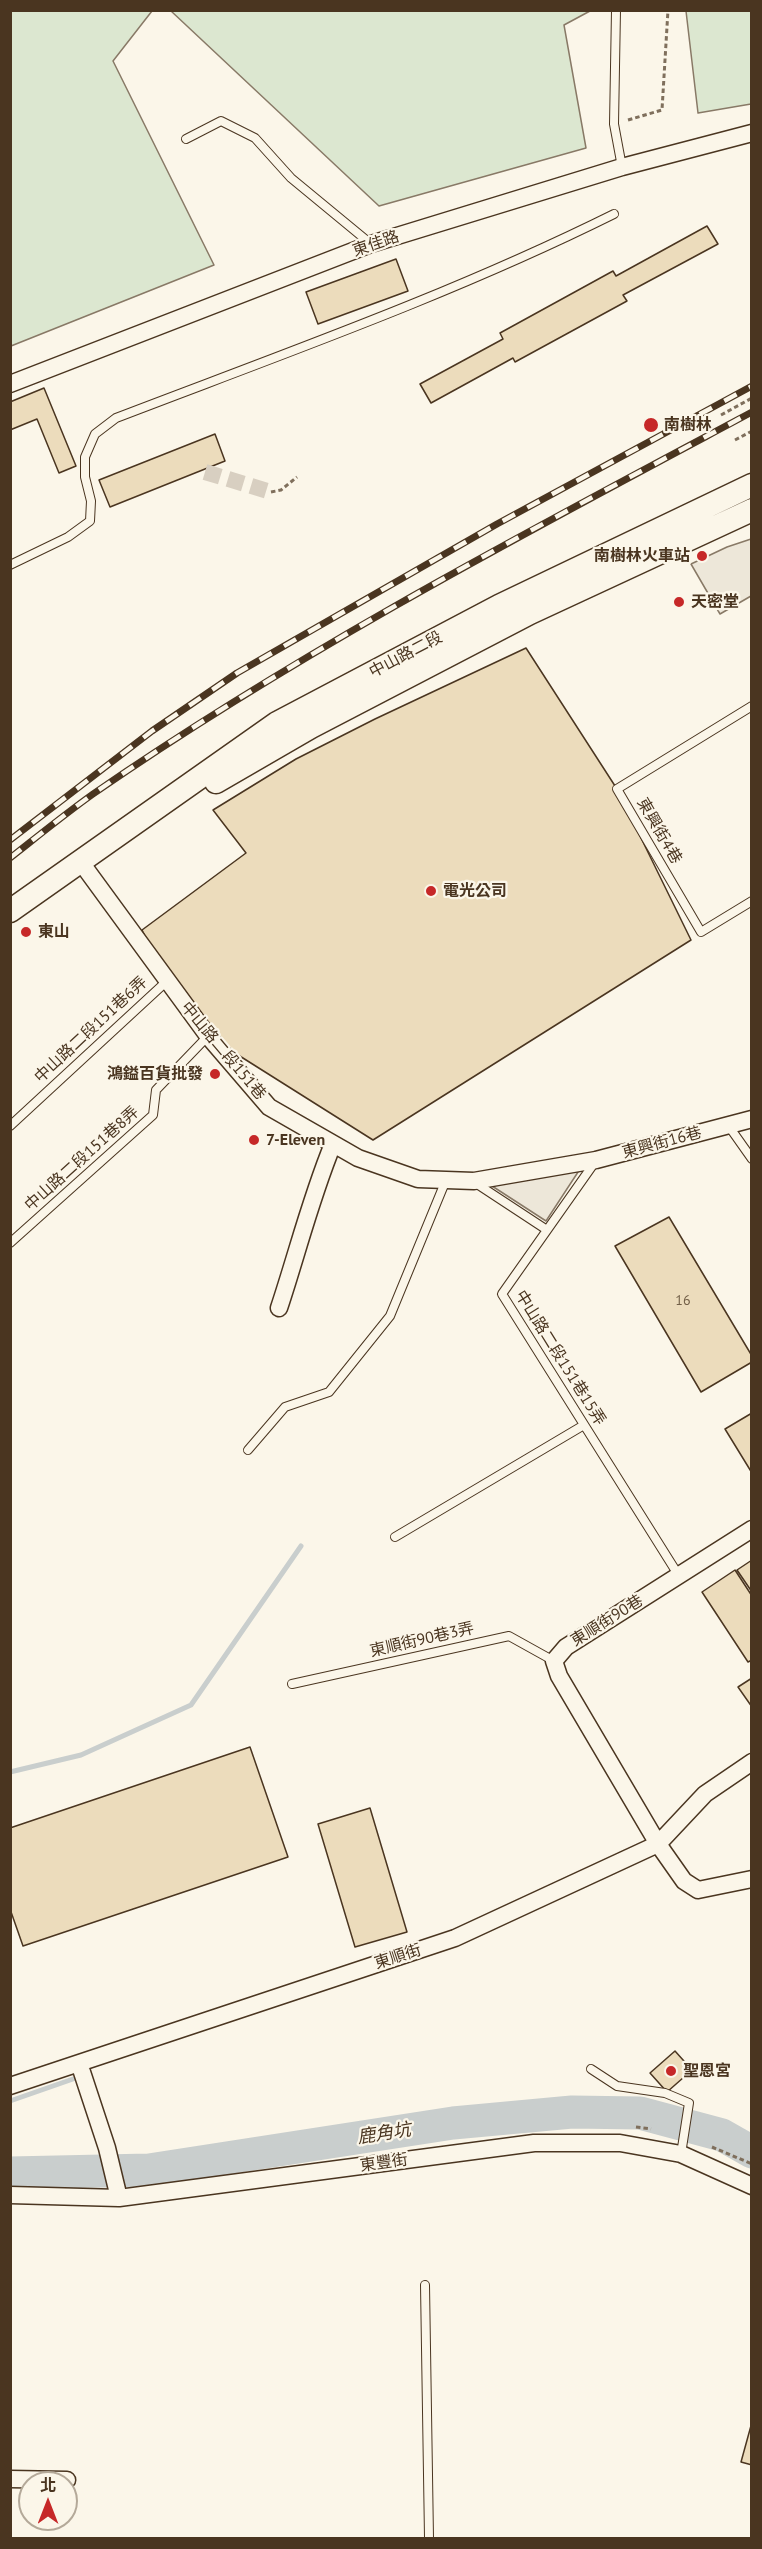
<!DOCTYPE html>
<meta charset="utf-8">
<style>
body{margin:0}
#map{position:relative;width:762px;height:2549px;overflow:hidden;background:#fbf6e9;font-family:"PT Sans","Noto Sans TC",sans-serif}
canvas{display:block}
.frame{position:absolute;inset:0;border:12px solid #4a3520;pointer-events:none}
.north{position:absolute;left:18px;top:2471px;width:60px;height:60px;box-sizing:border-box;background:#fbf6e9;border:2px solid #b4a999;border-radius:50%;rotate:0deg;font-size:16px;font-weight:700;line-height:24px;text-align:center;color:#4a3520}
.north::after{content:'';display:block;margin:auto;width:21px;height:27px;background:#c62828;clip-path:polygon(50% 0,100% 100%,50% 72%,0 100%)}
</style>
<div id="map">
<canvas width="762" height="2549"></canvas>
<div class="frame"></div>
<div class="north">北</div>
</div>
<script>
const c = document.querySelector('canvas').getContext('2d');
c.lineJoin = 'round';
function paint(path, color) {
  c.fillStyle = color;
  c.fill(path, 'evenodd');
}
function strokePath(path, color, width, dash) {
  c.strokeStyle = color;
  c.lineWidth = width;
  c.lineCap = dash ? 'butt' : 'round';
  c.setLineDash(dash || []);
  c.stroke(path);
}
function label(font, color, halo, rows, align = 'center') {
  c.font = font + ' "PT Sans","Noto Sans TC",sans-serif';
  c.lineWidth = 4.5;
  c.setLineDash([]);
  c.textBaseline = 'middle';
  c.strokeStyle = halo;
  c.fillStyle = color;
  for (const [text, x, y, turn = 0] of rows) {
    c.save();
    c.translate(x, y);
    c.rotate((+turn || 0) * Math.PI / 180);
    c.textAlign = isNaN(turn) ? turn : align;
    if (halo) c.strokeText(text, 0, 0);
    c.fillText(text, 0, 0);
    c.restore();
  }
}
const green = new Path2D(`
 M 11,10 L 152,11 L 113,61 L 214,265 L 11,346 Z
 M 171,11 L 590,11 L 564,25 L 586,148 L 379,206 Z
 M 686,11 L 751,11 L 751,104 L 698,113 Z`);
paint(green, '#dce7d0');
strokePath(green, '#887966', 1.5);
const parking = new Path2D(`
 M 751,539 L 751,596 L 720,614 L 691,564 L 727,547 Z
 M 580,1169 L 546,1221 L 492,1186 Z`);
paint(parking, '#ede7d9');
strokePath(parking, '#887966', 1.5);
strokePath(new Path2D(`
 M 10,1772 L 81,1755 L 191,1705 L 301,1546
 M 10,2101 L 73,2079`), '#c9cecd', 5);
strokePath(new Path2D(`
 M 10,2173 L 149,2170 L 453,2123 L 572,2112 L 640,2113 L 722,2135 L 752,2152`), '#c9cecd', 33);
const building = new Path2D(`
 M 707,226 L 718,244 L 623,295 L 627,301 L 515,362 L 513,358 L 431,403 L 420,384 L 503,339 L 500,333 L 613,271 L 616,276 Z
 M 396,259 L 408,291 L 318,324 L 306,292 Z
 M 44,388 L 76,466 L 59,473 L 37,419 L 10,430 L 10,402 Z
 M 215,434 L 225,461 L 110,507 L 99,480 Z
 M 526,648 L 617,789 L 691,940 L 373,1140 L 208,1036 L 167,981 L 142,930 L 246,853 L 213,810 L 296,759 L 375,719 Z
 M 669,1217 L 752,1356 L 752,1362 L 701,1392 L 615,1246 Z
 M 752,1413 L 752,1473 L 725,1429 Z
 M 752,1560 L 752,1592 L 737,1570 Z
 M 735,1570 L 752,1596 L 752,1660 L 748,1662 L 702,1592 Z
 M 752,1678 L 752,1707 L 738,1687 Z
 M 250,1747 L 288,1857 L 23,1946 L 10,1909 L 10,1828 Z
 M 370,1808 L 407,1932 L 355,1947 L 318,1824 Z
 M 675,2051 L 692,2070 L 667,2092 L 650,2073 Z
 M 752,2422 L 752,2465 L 741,2462 Z`);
paint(building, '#ecdcbc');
strokePath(building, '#4a3520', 1.5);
strokePath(new Path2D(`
 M 205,472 L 271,492`), '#d8cfc1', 16, [16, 8]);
const lane = new Path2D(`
 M 616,10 L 614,124 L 622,167
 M 186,139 L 221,121 L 255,138 L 291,178 L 371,244
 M 10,565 L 68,537 L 90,521 L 91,501 L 85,477 L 85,457 L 95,434 L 116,418 C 283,354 453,294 614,214
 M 752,706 L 617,789 L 701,932 L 752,901
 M 728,1125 L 752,1159
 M 10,1126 L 167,981
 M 595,1162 L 502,1294 L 679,1576
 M 474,1182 L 547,1230
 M 10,1243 L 153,1115 L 156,1090 L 208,1036
 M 248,1450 L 285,1407 L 329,1392 L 390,1316 L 446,1180
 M 395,1537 L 584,1425
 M 292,1684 L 509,1636 L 554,1661
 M 591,2069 L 617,2086 L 665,2093 L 689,2103 L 681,2154
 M 425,2285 L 429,2538`);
const street = new Path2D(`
 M 10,384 L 371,244 L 622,167 L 752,133
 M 80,861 L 208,1036 L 269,1107 L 358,1158 L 418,1179 L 474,1181 L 596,1160 L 752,1119
 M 279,1308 C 297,1254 311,1197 333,1144
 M 752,1529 L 566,1647 L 554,1661 L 559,1676 L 658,1844 L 684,1881 L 698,1890 L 752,1879
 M 79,2063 L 107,2148 L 119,2198
 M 10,2086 L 455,1938 L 658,1844 L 705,1794 L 752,1762
 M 10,2195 L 119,2198 L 534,2143 L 620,2143 L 681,2154 L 752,2186
 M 10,2479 L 67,2480`);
const secondary = new Path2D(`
 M 216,782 L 311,727 L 530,613 L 752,510
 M 10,911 L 277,723 L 499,606 L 752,485`);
strokePath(lane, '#4a3520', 10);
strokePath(street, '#4a3520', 19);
strokePath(secondary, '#4a3520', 25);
strokePath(new Path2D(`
 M 628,120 L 662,110 L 668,10
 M 721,415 L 752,398
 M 735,440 L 752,431
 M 271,492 L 281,490 L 297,477
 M 636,2127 L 651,2129
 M 712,2147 L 752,2164`), '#7f6f5c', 3, [4.5, 3]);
strokePath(lane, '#fbf6e9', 8);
strokePath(street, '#fbf6e9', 16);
strokePath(secondary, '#fbf6e9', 22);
const rail = new Path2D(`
 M 10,840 L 152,731 L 237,673 L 497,524 L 752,386
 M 10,858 C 38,836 65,814 93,794 C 301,650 529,531 752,412`);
strokePath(rail, '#4a3520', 7);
strokePath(rail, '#fbf6e9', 4.5, [14]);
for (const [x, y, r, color] of [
 [651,425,8,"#c62828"],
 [702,556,6,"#c62828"],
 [679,602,6,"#c62828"],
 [431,891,6,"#c62828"],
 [26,932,6,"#c62828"],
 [215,1074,6,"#c62828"],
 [254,1140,6,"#c62828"],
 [671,2071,6,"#c62828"]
]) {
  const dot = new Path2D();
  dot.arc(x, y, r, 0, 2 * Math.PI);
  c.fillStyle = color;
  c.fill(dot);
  strokePath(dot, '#fbf6e9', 2);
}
label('14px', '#725f47', null, [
 ["16",683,1301]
]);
label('16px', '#4a3520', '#fbf6e9', [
 ["東佳路",376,244,-19],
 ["中山路二段",406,655,-28],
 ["東興街4巷",659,831,60],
 ["中山路二段151巷6弄",91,1030,-43],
 ["中山路二段151巷",223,1051,50],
 ["東興街16巷",662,1143,-15],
 ["中山路二段151巷8弄",82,1159,-42],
 ["中山路二段151巷15弄",560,1358,58],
 ["東順街90巷",607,1621,-32],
 ["東順街90巷3弄",422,1640,-13],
 ["東順街",398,1957,-18],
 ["東豐街",384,2163,-8]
]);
label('bold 16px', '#4a3520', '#fbf6e9', [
 ["南樹林",664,425],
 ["南樹林火車站",690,556,"right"],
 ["天密堂",691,602],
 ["電光公司",443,891],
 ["東山",38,932],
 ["鴻鎰百貨批發",203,1074,"right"],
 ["7-Eleven",266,1140],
 ["聖恩宮",683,2071]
], 'left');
label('italic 18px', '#4a3520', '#fbf6e9', [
 ["鹿角坑",384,2134,-9]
]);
</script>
